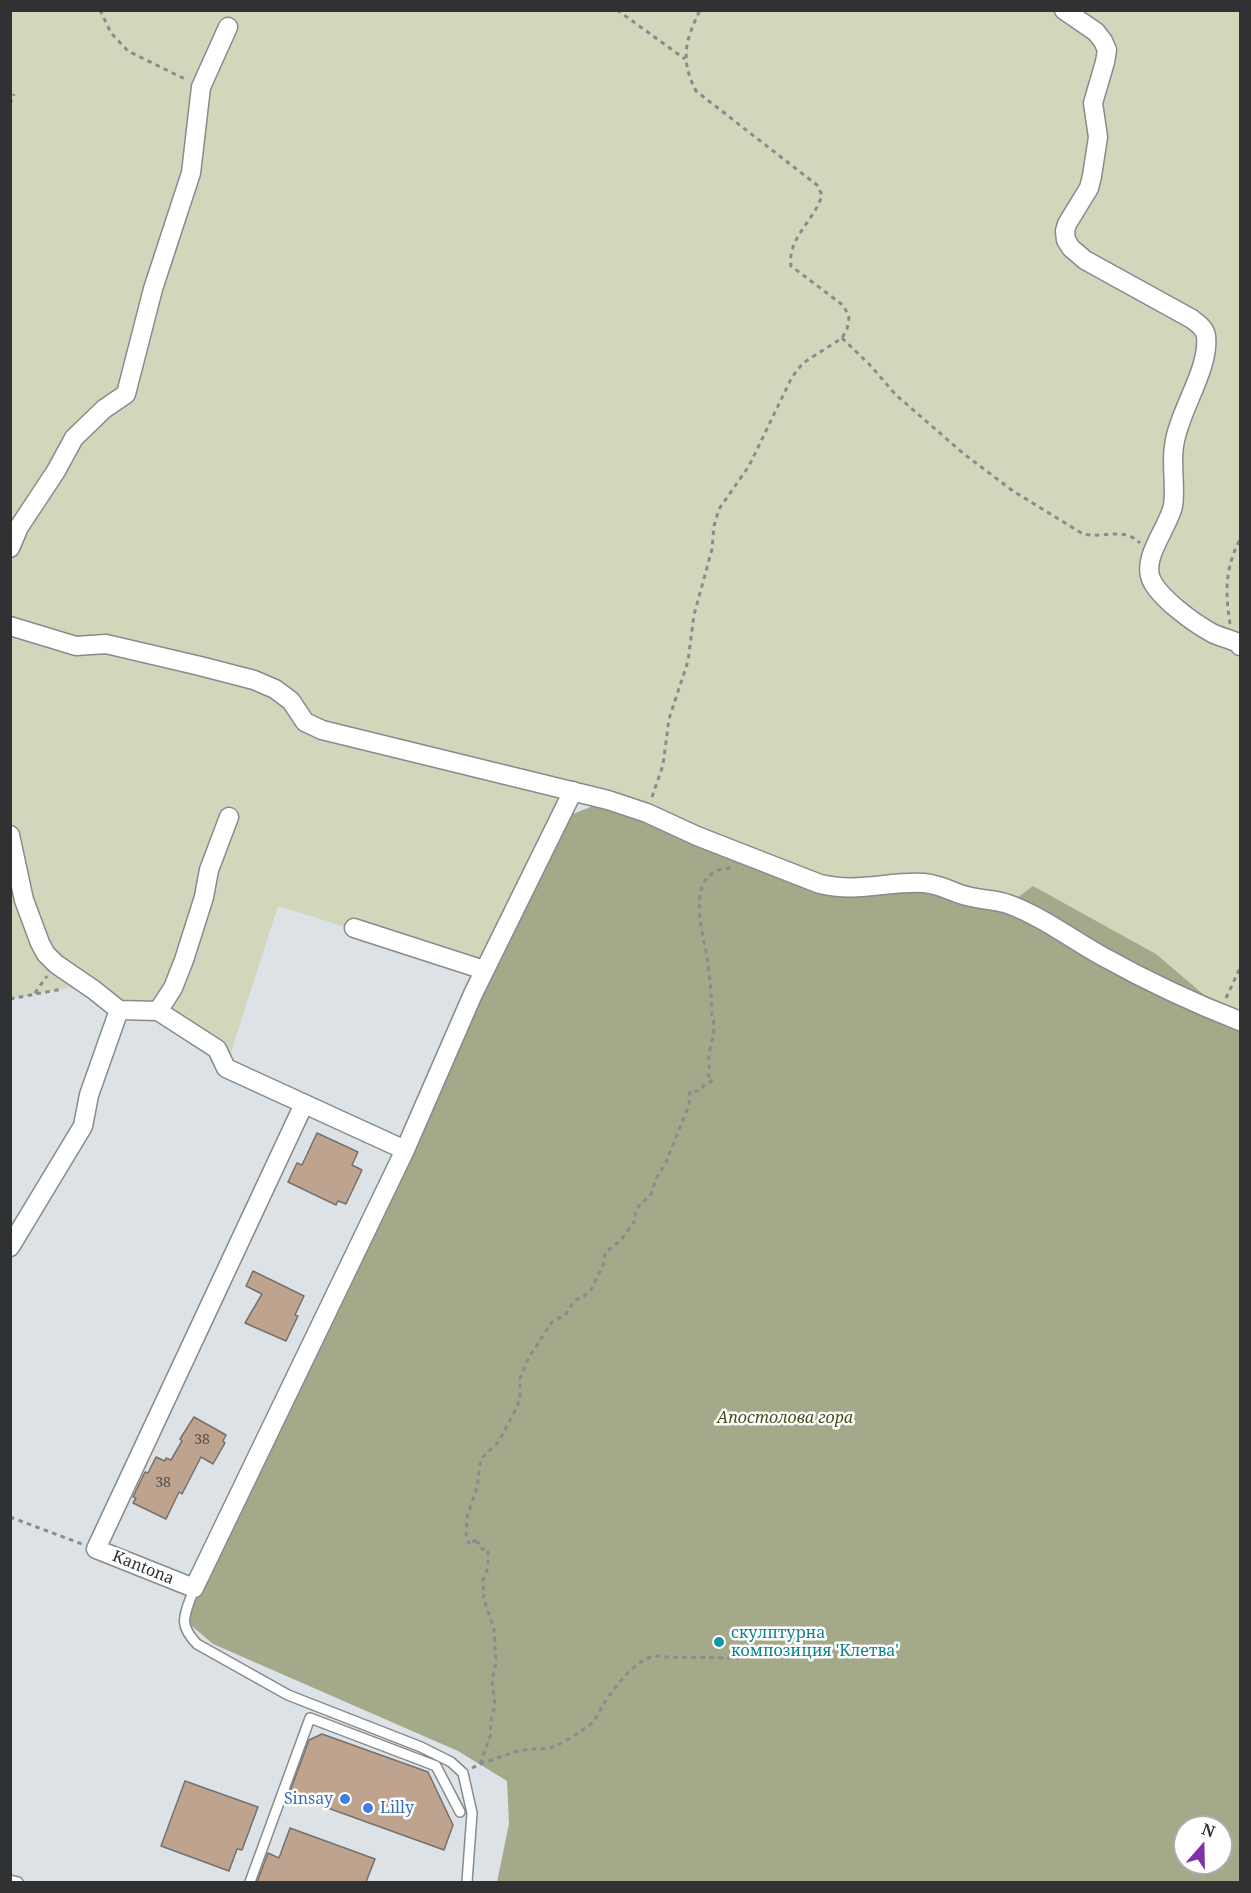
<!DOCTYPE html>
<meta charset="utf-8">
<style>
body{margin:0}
#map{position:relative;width:1251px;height:1893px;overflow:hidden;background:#dde2e6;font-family:"Noto Serif",serif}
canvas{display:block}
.frame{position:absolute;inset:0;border:12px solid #2f3132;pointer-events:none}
.north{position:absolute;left:1173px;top:1815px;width:60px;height:60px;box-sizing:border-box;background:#fff;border:2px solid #acadad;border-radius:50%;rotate:20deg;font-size:16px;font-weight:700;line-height:24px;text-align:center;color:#2f3132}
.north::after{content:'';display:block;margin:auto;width:21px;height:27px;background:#7d34a7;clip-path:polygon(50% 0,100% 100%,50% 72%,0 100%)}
</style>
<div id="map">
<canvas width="1251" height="1893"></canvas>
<div class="frame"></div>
<div class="north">N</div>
</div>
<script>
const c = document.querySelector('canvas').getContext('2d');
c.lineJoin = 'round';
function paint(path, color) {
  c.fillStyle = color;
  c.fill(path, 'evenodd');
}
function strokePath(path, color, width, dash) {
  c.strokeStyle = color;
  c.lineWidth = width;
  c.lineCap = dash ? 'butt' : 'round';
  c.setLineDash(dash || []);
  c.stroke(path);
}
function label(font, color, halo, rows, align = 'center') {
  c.font = font + ' "Noto Serif",serif';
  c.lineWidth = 5;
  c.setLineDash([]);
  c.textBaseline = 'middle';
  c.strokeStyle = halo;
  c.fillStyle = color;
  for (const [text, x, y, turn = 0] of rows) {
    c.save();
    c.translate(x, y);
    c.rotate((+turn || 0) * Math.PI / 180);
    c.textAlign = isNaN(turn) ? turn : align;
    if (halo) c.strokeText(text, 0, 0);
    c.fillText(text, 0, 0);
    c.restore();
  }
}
paint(new Path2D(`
 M 11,11 L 1240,11 L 1240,1018 L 1009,905 L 854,889 L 573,791 L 484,970 L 278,906 L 226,1068 L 158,1011 L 119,1010 L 94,990 L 67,988 L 11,999 Z`), '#d2d7bb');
paint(new Path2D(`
 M 608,800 L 820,884 L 903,883 L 1009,904 L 1033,886 L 1156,954 L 1217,1006 L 1240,1018 L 1240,1882 L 497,1882 L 509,1824 L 507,1781 L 458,1751 L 213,1644 L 187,1622 L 193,1595 L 568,816 ZM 1185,1827 L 1221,1827 L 1221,1863 L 1185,1863 Z`), '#a4a98a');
const building = new Path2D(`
 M 317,1133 L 358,1152 L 352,1165 L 362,1170 L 346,1204 L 338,1201 L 336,1205 L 288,1182 L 297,1163 L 302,1165 Z
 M 253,1271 L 304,1296 L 295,1315 L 298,1316 L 286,1341 L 245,1323 L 262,1294 L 246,1286 Z
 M 194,1417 L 226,1435 L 223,1441 L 225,1443 L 213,1464 L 201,1457 L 182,1494 L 179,1492 L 166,1519 L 133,1503 L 136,1498 L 133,1497 L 145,1472 L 148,1473 L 156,1457 L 165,1461 L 166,1458 L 171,1460 L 182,1441 L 180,1439 Z
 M 322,1734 L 428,1772 L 453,1825 L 444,1850 L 289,1794 L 309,1740 Z
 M 185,1781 L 258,1807 L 242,1850 L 237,1849 L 229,1871 L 161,1846 Z
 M 290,1828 L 375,1859 L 366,1882 L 257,1882 L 268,1853 L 279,1858 Z`);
paint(building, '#bea38e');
strokePath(building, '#75716e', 1.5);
const service = new Path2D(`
 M 194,1588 C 186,1614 176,1622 197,1644 L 288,1695 L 421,1747 L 451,1762 L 463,1773 L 472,1813 L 467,1882
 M 10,1880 L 18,1882
 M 250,1882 L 310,1718 L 436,1766 L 460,1812`);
const minor = new Path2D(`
 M 1064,10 L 1096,32 L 1103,41 L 1107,50 L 1105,62 L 1093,103 L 1098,137 L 1092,176 L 1089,188 L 1067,224 L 1065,231 L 1066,240 L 1071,248 L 1085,260 L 1192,319 C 1198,324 1205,328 1206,336 C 1210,369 1178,412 1174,446 C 1171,466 1176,487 1173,506 C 1168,528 1142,557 1151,579 C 1159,598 1194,623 1212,633 C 1220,637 1230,639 1238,643 L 1240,646
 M 10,548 L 19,527 L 56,471 L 74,438 L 104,409 L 126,394 L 153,289 L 191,173 L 201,87 L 228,27
 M 10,626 L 76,646 L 106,644 L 200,666 L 254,680 L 275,689 L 291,701 L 305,722 L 322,730 L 608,800 L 647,813 L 697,836 L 820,884 C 857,893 888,881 924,883 C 939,884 950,891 963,895 C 978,900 994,899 1008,904 C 1041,916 1070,938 1100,955 C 1145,980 1193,1003 1240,1021
 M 10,835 L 24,900 L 40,943 L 46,954 L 56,964 L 94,990 L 119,1010 L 158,1011 L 173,988 L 184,960 L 204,897 L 209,870 L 229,817
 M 354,928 L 484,970
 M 158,1011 L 217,1049 L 226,1068 L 405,1150
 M 304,1104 L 96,1549 L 194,1588 L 405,1150 L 473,994 L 573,791
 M 10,1247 L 83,1126 L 89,1095 L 119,1010`);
strokePath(service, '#868b8e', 12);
strokePath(minor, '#868b8e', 21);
strokePath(new Path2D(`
 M 100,10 L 111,33 L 128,51 L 187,80
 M 617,10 L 685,59
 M 10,104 L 14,94
 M 842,338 L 870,365 L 896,395 L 964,454 L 1013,491 L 1083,534 C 1105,539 1122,526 1140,543
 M 1230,624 C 1225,591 1225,569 1240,539
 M 652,797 L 663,765 L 669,719 L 688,661 L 694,615 L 712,549 L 714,526 L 719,509 L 749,466 L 792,377 L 803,363 L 842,338 L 847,329 L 849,318 L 844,306 L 791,266 C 787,238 815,220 822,195 L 817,185 L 696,91 C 680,60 685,41 700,10
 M 35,993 L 47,976
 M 1226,998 L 1240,968
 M 10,999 L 62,989
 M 10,1517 L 82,1544
 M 480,1764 C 495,1759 509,1753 524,1750 C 534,1748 543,1750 552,1747 C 561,1745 585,1729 592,1723 C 597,1718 600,1709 604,1703 C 615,1687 641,1650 663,1657 L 739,1658
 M 472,1768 L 480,1764 L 491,1734 L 490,1724 L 495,1706 L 492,1680 L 496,1663 L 494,1629 L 483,1597 L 485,1594 L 482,1582 L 488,1568 L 488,1550 L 482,1549 L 482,1545 L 477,1542 L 477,1538 L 470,1545 L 466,1538 L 467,1517 L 477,1487 L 480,1464 L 483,1457 L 499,1441 L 517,1407 L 520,1398 L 520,1378 L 529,1357 L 552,1322 L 565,1315 L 575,1300 L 583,1297 L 591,1290 L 604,1263 L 605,1253 L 621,1240 L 636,1219 L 635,1213 L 637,1208 L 651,1194 L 656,1179 L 666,1162 L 689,1105 L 690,1091 L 699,1091 L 704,1085 L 713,1080 L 708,1075 C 711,1068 708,1063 709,1055 C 711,1041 717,1030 712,1015 C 712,998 710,981 708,964 C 704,934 681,870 731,868`), '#898c8f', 3, [4.5, 4.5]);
strokePath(service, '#fff', 9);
strokePath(minor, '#fff', 18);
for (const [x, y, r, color] of [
 [719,1642,6,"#0f9aa8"],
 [345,1799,6,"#3f7fe0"],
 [368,1808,6,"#3f7fe0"]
]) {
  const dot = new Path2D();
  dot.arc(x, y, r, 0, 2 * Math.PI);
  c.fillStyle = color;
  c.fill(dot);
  strokePath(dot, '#fff', 2);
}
label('14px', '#534e49', null, [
 ["38",202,1440],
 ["38",163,1483]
]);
label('italic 16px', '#484e1a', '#fff', [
 ["Апостолова гора",785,1418]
]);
label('16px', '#2f3132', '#fff', [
 ["Kantona",143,1568,22]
]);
label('16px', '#0d838f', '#fff', [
 ["скулптурна",731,1633],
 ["композиция 'Клетва'",731,1651]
], 'left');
label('16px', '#366cbe', '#fff', [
 ["Sinsay",333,1799],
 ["Lilly",380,1808,"left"]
], 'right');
</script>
